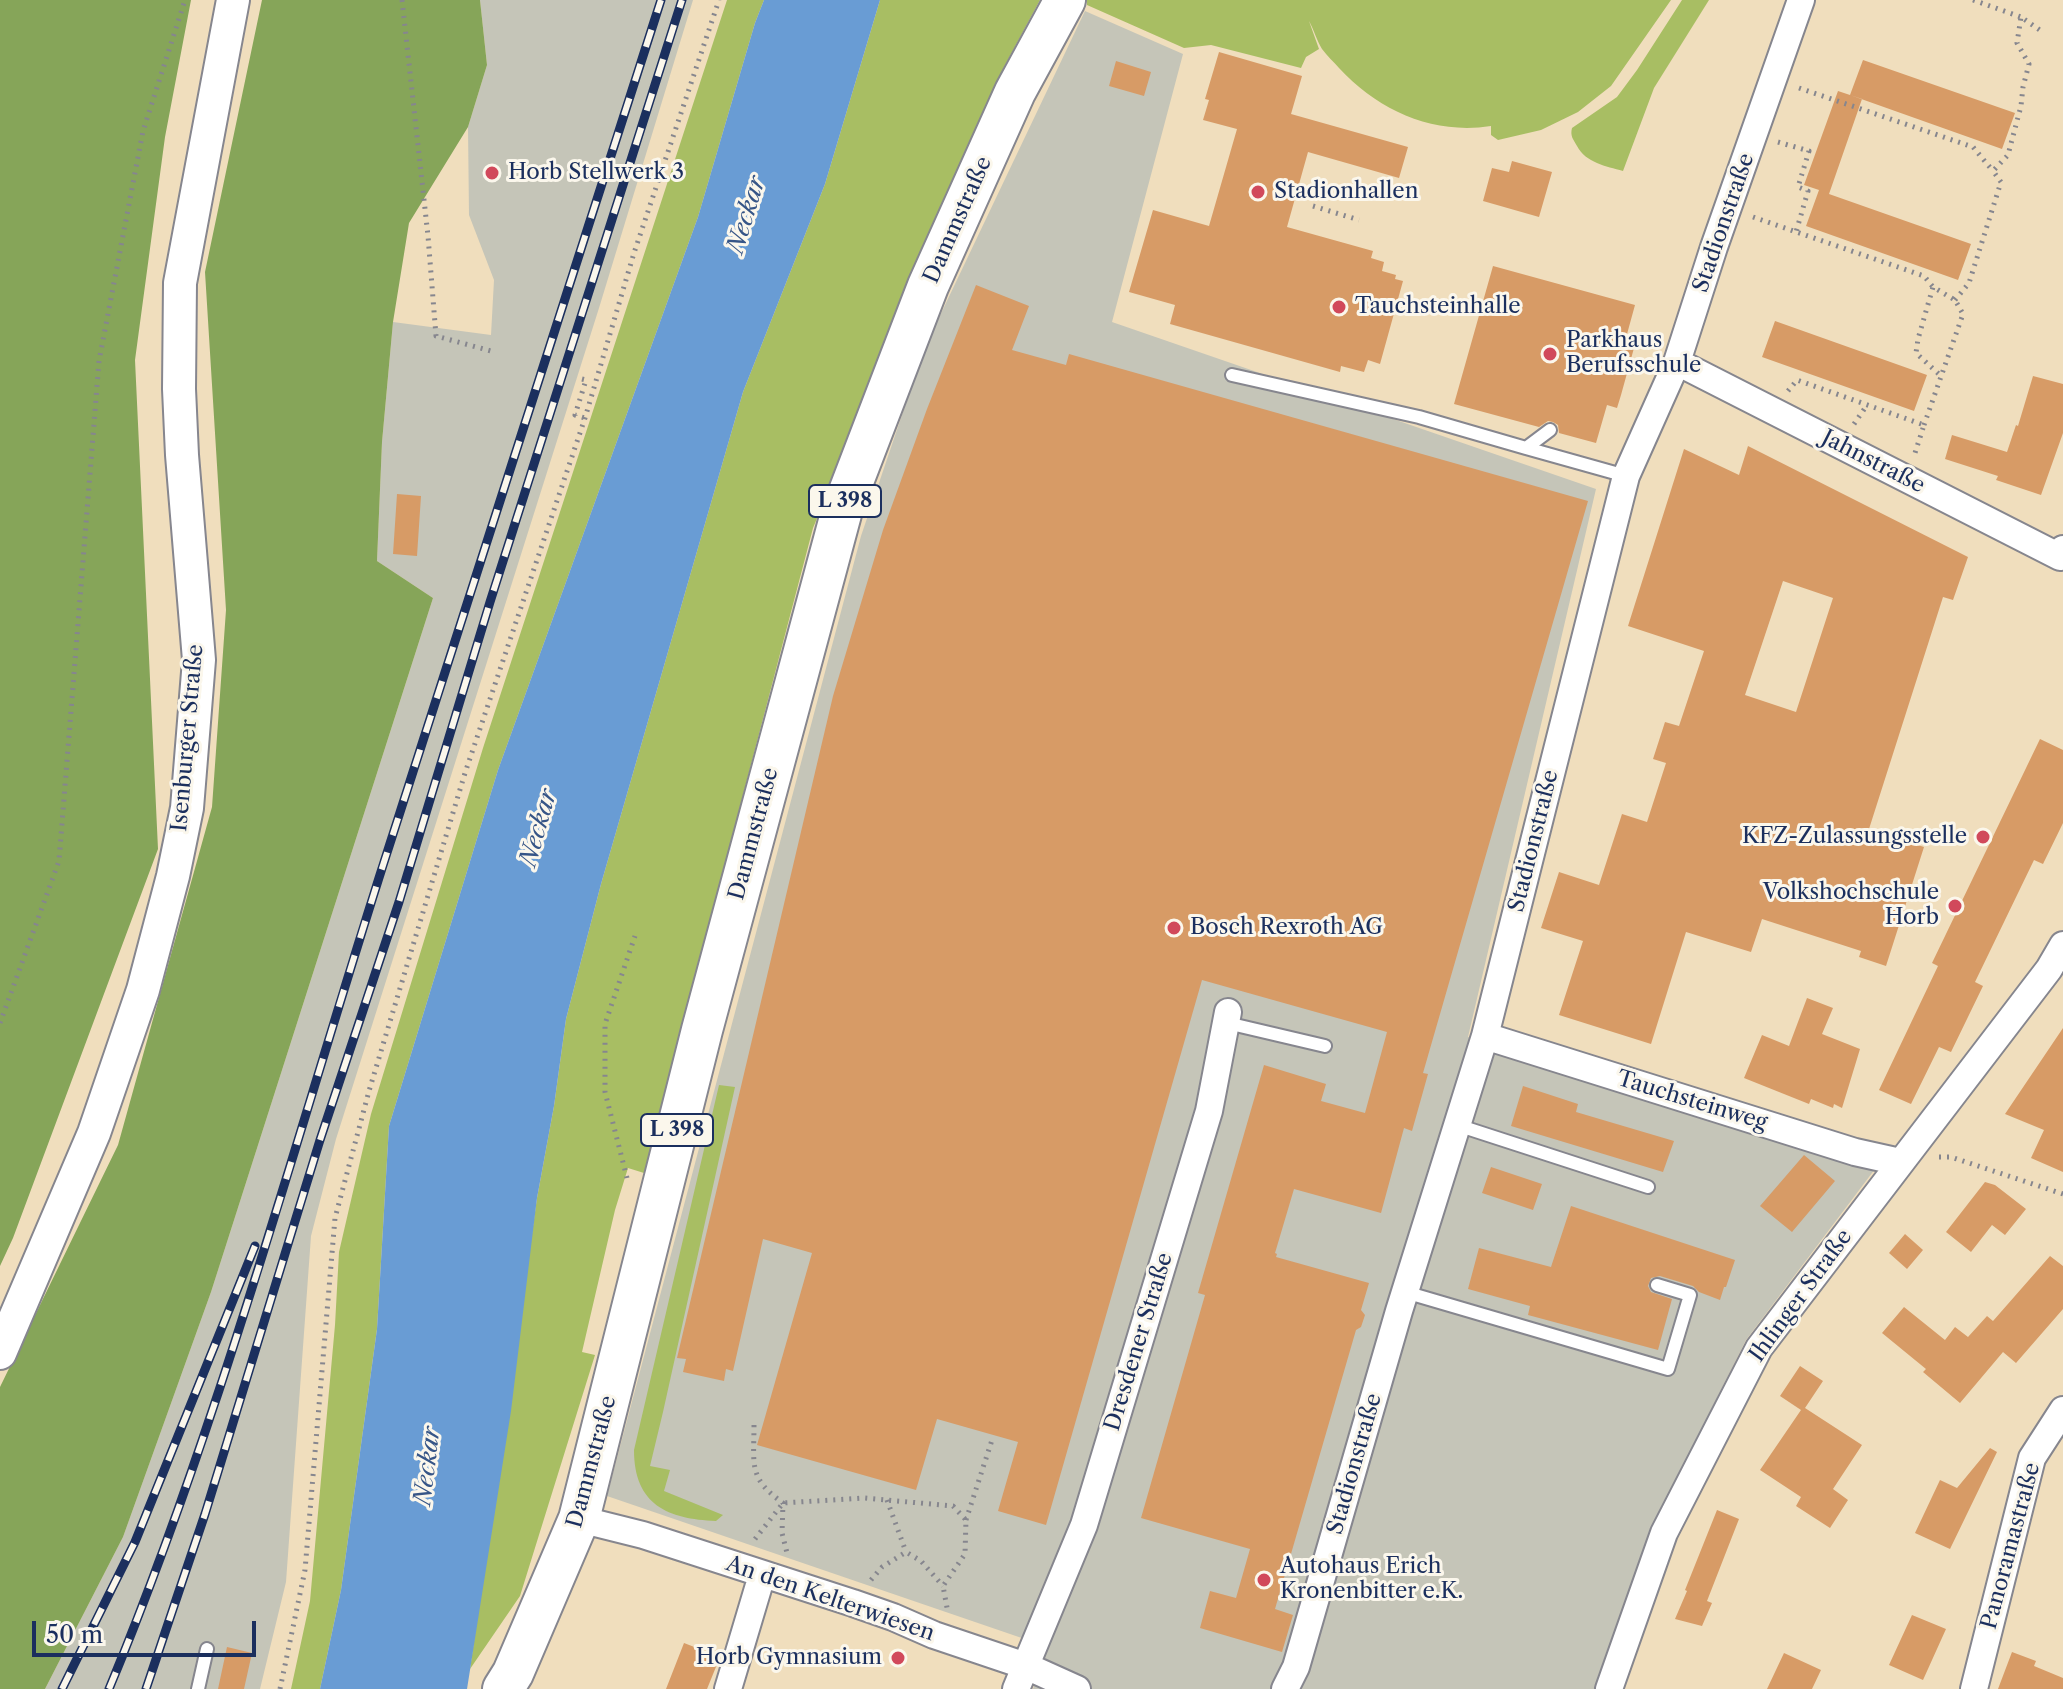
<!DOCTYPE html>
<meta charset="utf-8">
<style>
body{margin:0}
#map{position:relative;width:2063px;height:1689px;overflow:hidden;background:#f0debd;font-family:"Libre Caslon Text",serif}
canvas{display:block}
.scale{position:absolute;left:32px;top:1621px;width:224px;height:36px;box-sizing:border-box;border:4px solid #1b2f5e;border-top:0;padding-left:10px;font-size:24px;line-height:28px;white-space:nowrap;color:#1b2f5e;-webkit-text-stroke:6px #fbf7ec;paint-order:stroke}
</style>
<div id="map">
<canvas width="2063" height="1689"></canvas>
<div class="scale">50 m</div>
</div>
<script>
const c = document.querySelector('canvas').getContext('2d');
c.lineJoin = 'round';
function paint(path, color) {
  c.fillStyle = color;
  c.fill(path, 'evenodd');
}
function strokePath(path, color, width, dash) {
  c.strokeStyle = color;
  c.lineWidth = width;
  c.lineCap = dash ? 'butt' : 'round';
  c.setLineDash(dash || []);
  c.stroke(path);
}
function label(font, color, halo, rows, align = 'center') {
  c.font = font + ' "Libre Caslon Text",serif';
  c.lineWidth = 6;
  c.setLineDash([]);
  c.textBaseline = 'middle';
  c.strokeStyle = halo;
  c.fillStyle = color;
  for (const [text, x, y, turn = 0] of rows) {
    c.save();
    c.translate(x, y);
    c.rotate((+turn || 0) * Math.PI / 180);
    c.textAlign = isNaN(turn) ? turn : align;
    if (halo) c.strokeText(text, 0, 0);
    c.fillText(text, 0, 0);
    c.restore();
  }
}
paint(new Path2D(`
 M 480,0 L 693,0 L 599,308 L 336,1139 L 311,1236 L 286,1582 L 260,1689 L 45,1689 L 123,1537 L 211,1292 L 433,598 L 377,561 L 382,442 L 393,322 L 491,335 L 494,280 L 469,215 L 468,127 L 487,65 Z
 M 1085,11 L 1183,54 L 1112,322 L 1596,489 L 1468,1037 L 1875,1169 L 1746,1340 L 1651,1530 L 1594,1689 L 1033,1689 L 1048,1647 L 607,1496 L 861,536 L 925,347 Z`), '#c5c5b8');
paint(new Path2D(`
 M 727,0 L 764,0 L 755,23 L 698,217 L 498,770 L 389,1126 L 377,1329 L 341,1590 L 320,1689 L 291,1689 L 310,1601 L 335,1325 L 339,1252 L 371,1114 L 483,748 Z
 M 880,0 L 1040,0 L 1004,67 L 813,528 L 644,1173 L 628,1168 L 615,1210 L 582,1352 L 595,1355 L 520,1596 L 470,1669 L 537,1198 L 554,1106 L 566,1019 L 601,884 L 743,392 L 825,184 Z
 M 1087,0 L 1671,0 L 1611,86 L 1578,112 L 1541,130 L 1498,140 L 1491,135 L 1491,126 C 1433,135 1379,111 1339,68 C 1334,62 1327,56 1322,49 C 1317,41 1314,30 1309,21 L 1319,49 L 1306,57 L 1301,68 L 1211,45 L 1184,48 L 1087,5 Z
 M 1682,0 L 1709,0 L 1654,88 L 1623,171 C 1606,166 1586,163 1577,146 C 1573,139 1570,136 1572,128 L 1617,97 L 1637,70 Z
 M 719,1085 L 735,1087 L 663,1412 L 650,1466 L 670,1470 L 664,1491 L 723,1515 L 716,1521 C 668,1519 634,1505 634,1450 Z`), '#a8be63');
paint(new Path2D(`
 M 0,0 L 191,0 L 165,137 L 135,360 L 158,849 L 13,1238 L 0,1266 Z
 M 262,0 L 480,0 L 487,65 L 468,127 L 409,223 L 393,322 L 382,442 L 377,561 L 433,598 L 211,1292 L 123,1537 L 45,1689 L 0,1689 L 0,1387 L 118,1145 L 212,807 L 226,610 L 205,272 Z`), '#86a559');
paint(new Path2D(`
 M 764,0 L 880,0 L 825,184 L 743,392 L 601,884 L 566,1019 L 554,1106 L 537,1198 L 511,1411 L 467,1689 L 320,1689 L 341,1590 L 377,1329 L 389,1126 L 498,770 L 698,217 L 755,23 Z`), '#699cd4');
paint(new Path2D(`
 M 1219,52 L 1302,76 L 1291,114 L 1408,147 L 1399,178 L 1308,152 L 1287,227 L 1373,251 L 1371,258 L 1384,262 L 1382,271 L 1396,275 L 1395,279 L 1403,281 L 1380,364 L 1368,360 L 1364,372 L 1341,366 L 1340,372 L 1170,324 L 1175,305 L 1129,292 L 1153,210 L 1209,226 L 1237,129 L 1203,120 L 1209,100 L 1205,99 Z
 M 1863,60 L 2015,113 L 2002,149 L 1850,95 Z
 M 1116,61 L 1151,72 L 1144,96 L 1109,86 Z
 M 1838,91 L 1862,99 L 1829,194 L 1971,244 L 1958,280 L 1806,226 L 1819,190 L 1804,185 Z
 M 1512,161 L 1552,172 L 1539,217 L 1483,201 L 1492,168 L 1509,172 Z
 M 1493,266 L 1635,305 L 1624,345 L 1634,348 L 1621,395 L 1617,408 L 1607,405 L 1596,443 L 1559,433 L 1558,425 L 1553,422 L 1548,421 L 1539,427 L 1454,404 Z
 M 976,285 L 1029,306 L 1012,350 L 1066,365 L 1069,354 L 1588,501 L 1423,1073 L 1428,1074 L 1412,1131 L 1404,1128 L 1381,1213 L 1294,1189 L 1275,1253 L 1277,1254 L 1276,1257 L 1369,1283 L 1361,1310 L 1365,1315 L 1361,1327 L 1356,1330 L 1275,1609 L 1293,1615 L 1282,1652 L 1200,1628 L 1210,1591 L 1236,1598 L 1250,1549 L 1141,1518 L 1205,1295 L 1198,1293 L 1264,1065 L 1326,1084 L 1321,1101 L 1365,1113 L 1387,1032 L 1202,980 L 1046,1525 L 998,1511 L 1018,1442 L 937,1419 L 916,1490 L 757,1445 L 812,1253 L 763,1239 L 733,1371 L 726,1369 L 724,1381 L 683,1372 L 686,1359 L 677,1358 L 833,696 L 883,530 L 927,409 Z
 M 1775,321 L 1927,375 L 1914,411 L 1762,357 Z
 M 2033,376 L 2063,384 L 2063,433 L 2041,495 L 1996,480 L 1998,476 L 1945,459 L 1952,435 L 2007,452 L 2016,425 L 2018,426 Z
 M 1748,446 L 1968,557 L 1953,600 L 1943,597 L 1869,829 L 1924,847 L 1886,966 L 1859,957 L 1861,951 L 1762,919 L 1751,952 L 1686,932 L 1651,1044 L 1559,1015 L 1583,941 L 1541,928 L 1559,872 L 1599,885 L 1622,814 L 1647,822 L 1666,763 L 1653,759 L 1665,722 L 1679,726 L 1704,651 L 1628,626 L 1684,449 L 1739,475 ZM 1783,581 L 1833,598 L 1796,712 L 1745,695 Z
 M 397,494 L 421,496 L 417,556 L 393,554 Z
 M 2040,739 L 2063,750 L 2063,823 L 2043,864 L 2034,860 L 1975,982 L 1983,986 L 1951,1052 L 1939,1047 L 1911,1104 L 1879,1090 L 1938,966 L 1932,963 Z
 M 1807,998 L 1833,1008 L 1822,1034 L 1860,1049 L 1842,1108 L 1834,1104 L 1833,1108 L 1811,1099 L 1809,1104 L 1744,1078 L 1762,1035 L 1789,1046 Z
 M 2063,1028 L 2063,1172 L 2031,1158 L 2044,1130 L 2005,1114 Z
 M 1523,1086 L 1578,1104 L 1576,1112 L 1674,1141 L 1663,1172 L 1511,1126 Z
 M 1804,1155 L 1835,1181 L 1792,1232 L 1760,1206 Z
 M 1491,1167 L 1542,1184 L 1533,1210 L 1482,1193 Z
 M 1985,1182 L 1995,1185 L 2026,1209 L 2005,1235 L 1992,1225 L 1971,1252 L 1946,1232 Z
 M 1571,1206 L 1735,1260 L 1726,1287 L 1724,1287 L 1720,1300 L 1699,1292 L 1693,1286 L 1660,1276 L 1651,1278 L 1648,1286 L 1651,1292 L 1672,1299 L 1658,1350 L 1528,1315 L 1530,1306 L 1468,1289 L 1479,1248 L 1551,1267 Z
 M 1905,1234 L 1923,1250 L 1907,1269 L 1889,1253 Z
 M 2050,1256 L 2063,1266 L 2063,1309 L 2016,1363 L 2003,1352 L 1960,1403 L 1923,1372 L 1926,1369 L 1882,1333 L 1904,1307 L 1945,1340 L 1955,1327 L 1968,1337 L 1987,1316 L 1993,1321 Z
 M 1800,1366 L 1823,1381 L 1805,1408 L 1862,1445 L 1833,1489 L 1848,1500 L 1830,1528 L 1796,1506 L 1801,1497 L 1760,1470 L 1801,1410 L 1780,1396 Z
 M 1990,1448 L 1997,1452 L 1950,1549 L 1915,1533 L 1940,1480 L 1957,1488 Z
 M 1717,1510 L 1739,1519 L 1707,1601 L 1712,1603 L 1702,1626 L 1675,1619 L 1687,1591 L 1685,1590 Z
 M 1912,1615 L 1946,1629 L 1923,1680 L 1889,1665 Z
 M 684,1643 L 720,1657 L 707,1689 L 666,1689 Z
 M 227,1647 L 252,1653 L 244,1689 L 218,1689 Z
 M 2012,1652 L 2036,1661 L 2034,1666 L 2063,1678 L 2063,1689 L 1998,1689 Z
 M 1784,1653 L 1821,1670 L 1812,1689 L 1767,1689 Z`), '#d79b66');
const service = new Path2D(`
 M 1232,375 L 1419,417 L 1526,448
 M 1550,430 L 1526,448 L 1626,476
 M 1227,1023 L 1325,1046
 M 1457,1125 L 1648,1187
 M 1405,1292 L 1668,1369 L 1690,1295 L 1657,1285
 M 198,1689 L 207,1649`);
const minor = new Path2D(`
 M 1677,362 L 2060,557 L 2063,549
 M 1485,1036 L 1855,1152 L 1900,1162
 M 579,1519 L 643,1535 L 853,1603 L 893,1617 L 934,1635 L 1026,1666 L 1077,1689
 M 728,1689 L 762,1575
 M 1016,1689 L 1084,1525 L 1209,1111 L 1228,1012
 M 1285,1689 L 1296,1667 L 1399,1311 L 1485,1036 L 1626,476 L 1677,362 L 1714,247 L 1801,0
 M 1609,1689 L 1664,1533 L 1759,1348 L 2049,969 L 2063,945
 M 1974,1689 L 2032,1458 L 2063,1410`);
const tertiary = new Path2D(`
 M 0,1353 L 94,1133 L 143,990 L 173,876 L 187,808 L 199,660 L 182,455 L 179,389 L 180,283 L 233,0`);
const primary = new Path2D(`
 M 503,1689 L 513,1673 L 579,1519 L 702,1030 L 842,510 L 928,286 L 1015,92 L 1065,0`);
strokePath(service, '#86868e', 16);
strokePath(minor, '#86868e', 30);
strokePath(tertiary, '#86868e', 36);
strokePath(primary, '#86868e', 44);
strokePath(new Path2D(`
 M 402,0 L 428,236 L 436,336 L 491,351
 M 1973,0 L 2021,17
 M 1799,88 L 1973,147 L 1993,171
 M 1778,142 L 1809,151 L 1798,187 L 1808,191 L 1796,232
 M 1313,206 L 1359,220
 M 1753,217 L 1924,276 L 1933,287
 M 1955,300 L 1969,283 L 2001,182 L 1993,171 L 2008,155 L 2021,106 L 2023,87 L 2029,64 L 2017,43 L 2021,17 L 2044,33
 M 582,379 L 586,380 L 575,415 L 585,418
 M 1788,391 L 1797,380 L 1924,425 L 1915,453
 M 1854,424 L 1867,405
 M 1924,425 L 1963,314 L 1955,300 L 1933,287 L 1918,339 L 1916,353 L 1941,376
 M 0,1023 L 59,861 L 99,361 L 143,131 L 185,0
 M 1939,1157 L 1951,1157 L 2063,1194
 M 627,1178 L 605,1092 L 605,1024 L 635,936
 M 754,1425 C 754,1465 748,1478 783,1503 L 782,1533 L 787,1553
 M 887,1500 L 906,1552
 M 966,1520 L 992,1440
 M 755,1539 L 783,1503 L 864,1498 L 953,1506 L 966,1520 L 965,1554 L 943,1586 L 948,1613
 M 871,1580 L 882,1567 L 906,1552 L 921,1561 L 943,1586
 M 280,1689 L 305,1570 L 335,1218 L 369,1091 L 465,773 L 585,418 L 634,253 L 719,0`), '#86868e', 5, [2, 6]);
strokePath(service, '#fff', 12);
strokePath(minor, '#fff', 26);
strokePath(tertiary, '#fff', 32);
strokePath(primary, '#fff', 40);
const rail = new Path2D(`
 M 62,1689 L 135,1542 L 255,1246
 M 109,1689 C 221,1419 296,1137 385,859 C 477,573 569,286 661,0
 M 146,1689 L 205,1514 L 320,1140 L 399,902 L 490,602 L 682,0`);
strokePath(rail, '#1b2f5e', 9);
strokePath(rail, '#fbf7ec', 6, [18]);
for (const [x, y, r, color] of [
 [492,173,8,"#d1495b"],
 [1258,192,8,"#d1495b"],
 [1339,307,8,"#d1495b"],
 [1550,354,8,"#d1495b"],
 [1983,837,8,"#d1495b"],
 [1955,906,8,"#d1495b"],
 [1174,928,8,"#d1495b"],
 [1264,1580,8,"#d1495b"],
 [898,1658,8,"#d1495b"]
]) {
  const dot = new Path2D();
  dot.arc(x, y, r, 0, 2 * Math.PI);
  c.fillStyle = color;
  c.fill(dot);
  strokePath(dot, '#fbf7ec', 3);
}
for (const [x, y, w] of [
 [845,501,72],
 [677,1130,72]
]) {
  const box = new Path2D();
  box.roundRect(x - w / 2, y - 16, w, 32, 6);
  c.fillStyle = '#fbf7ec';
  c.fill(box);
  strokePath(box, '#1b2f5e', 2);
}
label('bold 20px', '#1b2f5e', null, [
 ["L 398",845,501],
 ["L 398",677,1130]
]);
label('22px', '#1b2f5e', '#fbf7ec', [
 ["Horb Stellwerk 3",508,173],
 ["Stadionhallen",1274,192],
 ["Tauchsteinhalle",1355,307],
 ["Parkhaus",1566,341],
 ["Berufsschule",1566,366],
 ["KFZ-Zulassungsstelle",1967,837,"right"],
 ["Volkshochschule",1939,893,"right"],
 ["Horb",1939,918,"right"],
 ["Bosch Rexroth AG",1190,928],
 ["Autohaus Erich",1280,1567],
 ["Kronenbitter e.K.",1280,1592],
 ["Horb Gymnasium",882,1658,"right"]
], 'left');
label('22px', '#1b2f5e', '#fbf7ec', [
 ["Dammstraße",958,220,-66],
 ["Stadionstraße",1724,223,-71],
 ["Jahnstraße",1873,462,27],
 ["Isenburger Straße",188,738,-85],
 ["Dammstraße",754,834,-75],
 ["Stadionstraße",1534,841,-76],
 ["Tauchsteinweg",1692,1101,17],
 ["Ihlinger Straße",1801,1296,-54],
 ["Dresdener Straße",1139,1342,-73],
 ["Dammstraße",592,1462,-75],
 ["Stadionstraße",1355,1464,-74],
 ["Panoramastraße",2011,1546,-75],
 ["An den Kelterwiesen",830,1599,19]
]);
label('italic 24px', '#365587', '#fbf7ec', [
 ["Neckar",747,215,-73],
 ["Neckar",539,828,-74],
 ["Neckar",428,1466,-83]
]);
</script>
